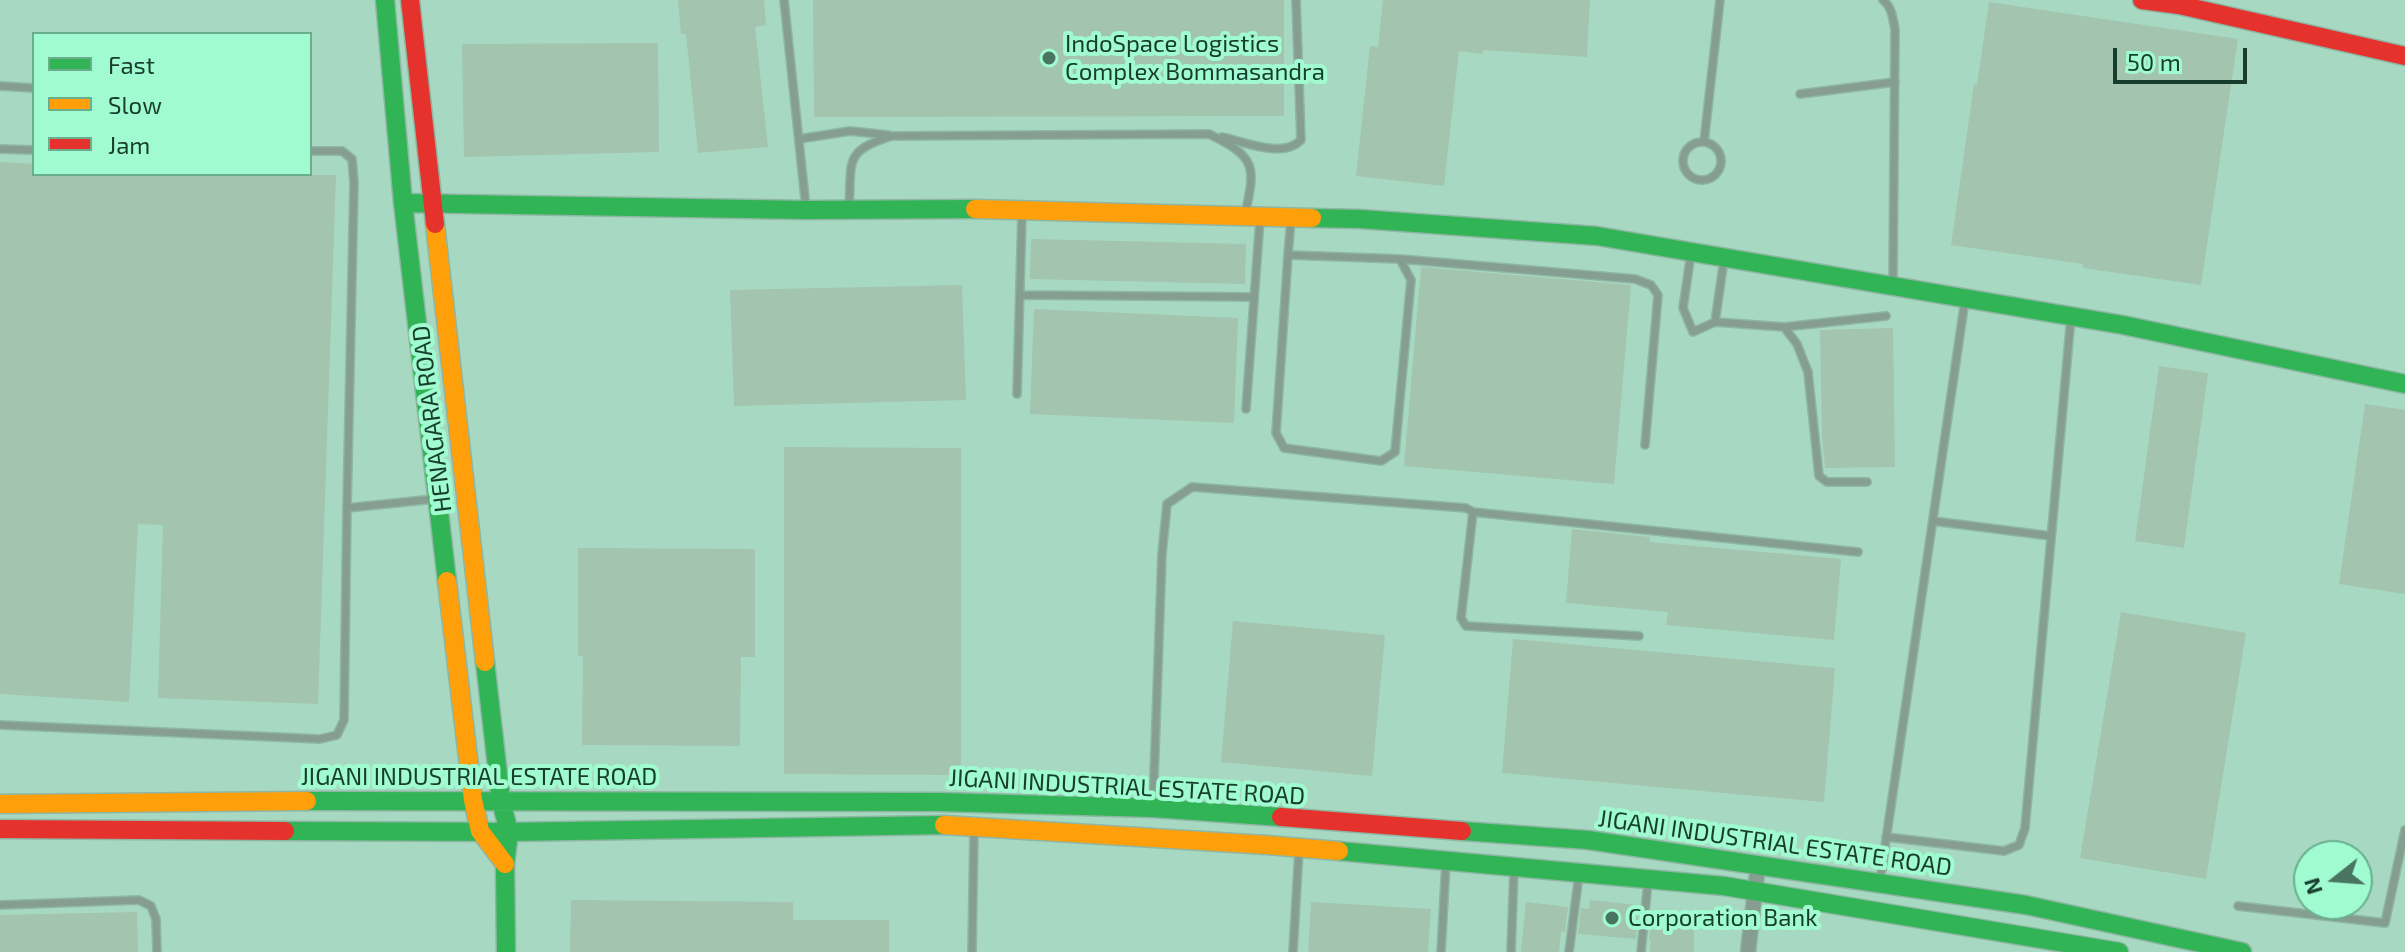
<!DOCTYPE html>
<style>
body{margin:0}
#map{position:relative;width:2405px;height:952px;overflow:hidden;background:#a7d9c2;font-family:"Exo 2",sans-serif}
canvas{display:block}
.legend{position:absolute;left:32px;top:32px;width:280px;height:144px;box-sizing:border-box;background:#a0fbd0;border:2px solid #69af8f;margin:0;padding:10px 14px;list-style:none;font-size:24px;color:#173d2d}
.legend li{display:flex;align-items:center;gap:16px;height:40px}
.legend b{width:40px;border:2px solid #69af8f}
.north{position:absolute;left:2293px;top:840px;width:80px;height:80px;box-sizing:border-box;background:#a0fbd0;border:2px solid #69af8f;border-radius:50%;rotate:253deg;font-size:22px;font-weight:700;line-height:32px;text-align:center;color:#173d2d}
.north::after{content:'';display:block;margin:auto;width:28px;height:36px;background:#497461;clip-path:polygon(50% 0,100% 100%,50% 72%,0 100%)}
.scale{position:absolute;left:2113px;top:48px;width:134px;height:36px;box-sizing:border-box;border:4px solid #173d2d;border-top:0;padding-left:10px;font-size:24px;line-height:28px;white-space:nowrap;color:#173d2d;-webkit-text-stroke:6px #a0fbd0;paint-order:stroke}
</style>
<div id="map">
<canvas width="2405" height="952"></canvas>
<ul class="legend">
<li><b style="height:10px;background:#30b455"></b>Fast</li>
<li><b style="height:10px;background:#ff9f0a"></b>Slow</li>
<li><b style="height:10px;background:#e5322d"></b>Jam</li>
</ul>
<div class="north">N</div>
<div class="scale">50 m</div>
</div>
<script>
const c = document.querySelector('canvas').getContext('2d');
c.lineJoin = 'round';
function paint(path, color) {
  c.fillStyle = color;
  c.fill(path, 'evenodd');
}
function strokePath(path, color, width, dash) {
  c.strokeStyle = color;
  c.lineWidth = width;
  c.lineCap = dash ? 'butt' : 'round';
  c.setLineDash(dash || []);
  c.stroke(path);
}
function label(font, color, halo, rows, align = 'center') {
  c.font = font + ' "Exo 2",sans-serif';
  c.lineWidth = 8;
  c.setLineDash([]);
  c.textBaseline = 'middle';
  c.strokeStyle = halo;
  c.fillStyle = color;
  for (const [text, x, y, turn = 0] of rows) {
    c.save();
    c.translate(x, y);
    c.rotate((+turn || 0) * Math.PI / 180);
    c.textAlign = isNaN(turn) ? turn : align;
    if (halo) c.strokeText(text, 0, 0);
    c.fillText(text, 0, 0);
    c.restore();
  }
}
paint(new Path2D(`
 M 678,0 L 764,0 L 766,25 L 755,27 L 768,147 L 698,153 L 686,34 L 681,34 Z
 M 813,0 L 1284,0 L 1284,116 L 814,117 Z
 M 1383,0 L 1590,0 L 1587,57 L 1483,50 L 1483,54 L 1459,51 L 1444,186 L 1356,176 L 1370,46 L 1378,47 Z
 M 1989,2 L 2238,39 L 2201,285 L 2083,268 L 2083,264 L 1951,245 L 1974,84 L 1977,85 Z
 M 658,43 L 659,152 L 464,157 L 462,44 Z
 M 0,162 L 34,164 L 34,174 L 336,175 L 318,704 L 158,698 L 163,525 L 138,524 L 129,702 L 0,694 Z
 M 1031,239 L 1246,244 L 1245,284 L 1030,279 Z
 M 1421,267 L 1631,285 L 1614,484 L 1404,466 Z
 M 962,285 L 966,400 L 734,406 L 730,290 Z
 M 1034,309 L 1238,318 L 1234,423 L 1030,414 Z
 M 1893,328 L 1895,467 L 1825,468 L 1822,439 L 1820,330 Z
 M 2159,366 L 2208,373 L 2184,548 L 2135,541 Z
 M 2365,404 L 2405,410 L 2405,594 L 2339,584 Z
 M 784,447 L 961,448 L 961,775 L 784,774 Z
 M 1572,529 L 1650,537 L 1650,542 L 1841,559 L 1834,640 L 1666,625 L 1668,612 L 1566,603 Z
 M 578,548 L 755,549 L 755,657 L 741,657 L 740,746 L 582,745 L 583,656 L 578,656 Z
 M 2121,612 L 2246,633 L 2206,879 L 2080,858 Z
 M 1233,621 L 1385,635 L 1372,776 L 1221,762 Z
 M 1513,639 L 1835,668 L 1824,802 L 1502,773 Z
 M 571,900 L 793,902 L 793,920 L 889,920 L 889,952 L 570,952 Z
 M 1590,900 L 1636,905 L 1635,916 L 1638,916 L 1636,939 L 1578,934 L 1581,908 L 1589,909 Z
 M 1311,902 L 1431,909 L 1428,952 L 1308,952 Z
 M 1526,902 L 1568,907 L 1565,932 L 1561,932 L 1559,952 L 1521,952 Z
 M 137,912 L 138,952 L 0,952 L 0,915 Z
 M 1651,916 L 1694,917 L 1694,952 L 1650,952 L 1651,941 L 1649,940 Z`), '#a3c4ae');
const lane = new Path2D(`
 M 784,0 L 806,208
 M 1883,0 C 1892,7 1893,19 1895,30 L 1893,282
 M 0,86 L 34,88
 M 1800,94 L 1895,82
 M 1222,137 C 1245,142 1283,159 1301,140 L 1296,0
 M 799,139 L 850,131 L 888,135
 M 1704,142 L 1720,0
 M1683 161a19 19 0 1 1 38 0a19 19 0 1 1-38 0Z
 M 0,149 L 34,150
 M 310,151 L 342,151 L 352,159 L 354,183 L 347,508 L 434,499
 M 849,208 C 852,161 843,151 892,136 L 1209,134 C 1256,157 1256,166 1245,214
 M 1691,254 L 1683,308 L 1693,332 L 1715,322 L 1724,260
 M 1288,255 L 1400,259 L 1411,280 L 1395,452 L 1381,461 L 1284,448 L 1276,433 L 1288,255 L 1291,220
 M 1400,259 L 1635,279 L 1651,285 L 1658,295 L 1645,445
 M 1020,295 L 1254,297
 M 1715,322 L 1784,327 L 1797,344 L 1808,372 L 1819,476 L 1827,482 L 1867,482
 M 1784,327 L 1886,316
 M 1017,394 L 1022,213
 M 1246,409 L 1260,219
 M 1473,512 L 1858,552
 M 1933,521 L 2051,536
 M 0,725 L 320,739 L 337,735 L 344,720 L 347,508
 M 1153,806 L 1162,554 L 1167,504 L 1192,487 L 1466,508 L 1473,512 L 1461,618 L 1466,626 L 1639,636
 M 1886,837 L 2004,851 L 2019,845 L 2025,828 L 2071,317
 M 1880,881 L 1965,300
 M 0,905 L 139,900 L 151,906 L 156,919 L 157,952
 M 2238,906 L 2385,923 L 2405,830
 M 972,952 L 974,830
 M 1293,952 L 1299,850
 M 1441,952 L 1446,863
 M 1511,952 L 1514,870
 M 1569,952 L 1579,875
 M 1641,952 L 1648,882`);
const street = new Path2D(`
 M 1748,952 L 1758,865`);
const fast = new Path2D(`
 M 385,0 L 403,203 L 447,581
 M 403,203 L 806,210 L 975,209
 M 1312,218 L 1360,219 L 1597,236 L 2123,325 L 2405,384
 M 485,662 L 501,801 L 509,832 L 505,864 L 506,952
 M 307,801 L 940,802 L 1153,808 L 1281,817
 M 285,831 L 509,832 L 944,825
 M 1462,831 L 1588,840 L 2026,905 L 2242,952
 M 1339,851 L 1724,886 L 2119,952`);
const slow = new Path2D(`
 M 975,209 L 1312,218
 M 435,224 L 485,662
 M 447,581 L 473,800 L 480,831 L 505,864
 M 0,804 L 307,801
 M 944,825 L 1267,845 L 1339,851`);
const jam = new Path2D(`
 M 410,0 L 435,224
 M 2142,0 L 2179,5 L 2405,56
 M 1281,817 L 1462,831
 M 0,829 L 285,831`);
strokePath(lane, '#8eb6a3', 10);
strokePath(street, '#8eb6a3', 17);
strokePath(fast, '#8eb6a3', 21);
strokePath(slow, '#8eb6a3', 21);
strokePath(jam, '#8eb6a3', 21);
strokePath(lane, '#869e92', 7);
strokePath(street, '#869e92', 14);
strokePath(fast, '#30b455', 18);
strokePath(slow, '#ff9f0a', 18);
strokePath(jam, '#e5322d', 18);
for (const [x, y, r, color] of [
 [1049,58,8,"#497461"],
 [1612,918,8,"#497461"]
]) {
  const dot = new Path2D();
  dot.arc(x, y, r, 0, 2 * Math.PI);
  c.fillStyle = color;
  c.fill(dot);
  strokePath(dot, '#a0fbd0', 3);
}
label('24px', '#173d2d', '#a0fbd0', [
 ["IndoSpace Logistics",1065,44],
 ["Complex Bommasandra",1065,72],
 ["Corporation Bank",1628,918]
], 'left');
label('24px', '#173d2d', '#a0fbd0', [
 ["HENAGARA ROAD",432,419,-97],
 ["JIGANI INDUSTRIAL ESTATE ROAD",479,777],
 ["JIGANI INDUSTRIAL ESTATE ROAD",1127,787,3],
 ["JIGANI INDUSTRIAL ESTATE ROAD",1775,843,8]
]);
</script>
